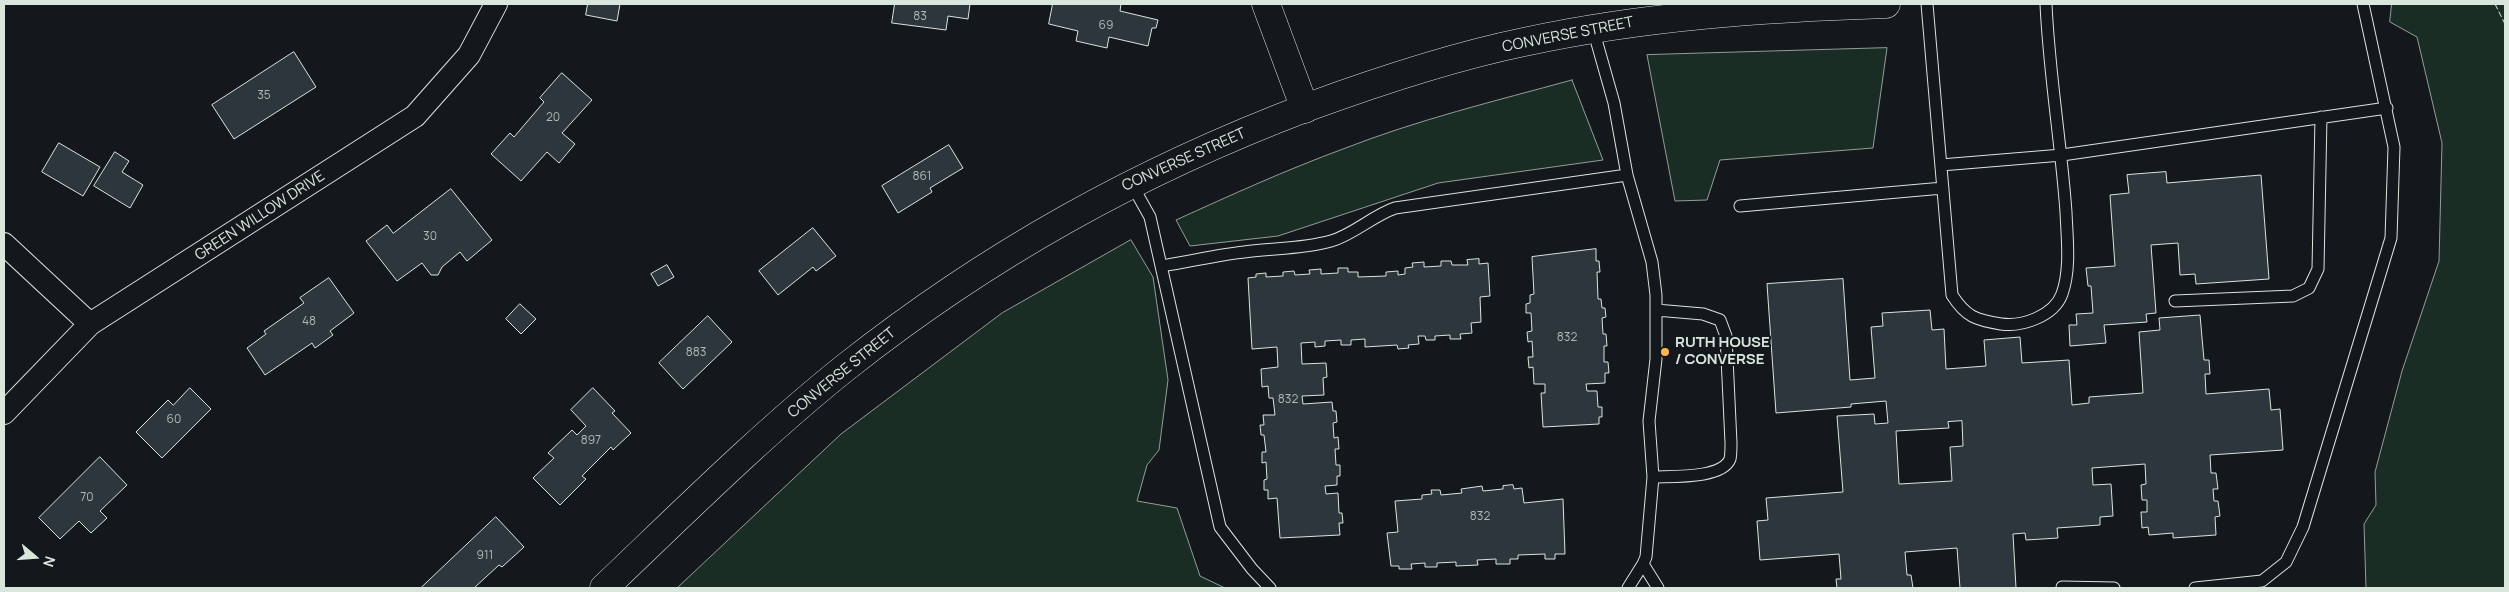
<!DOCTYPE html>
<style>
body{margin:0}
#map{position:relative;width:2509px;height:592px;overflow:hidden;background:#14181c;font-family:Manrope,sans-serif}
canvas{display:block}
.frame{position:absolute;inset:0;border:5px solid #d8e6dc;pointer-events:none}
.north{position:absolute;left:10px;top:532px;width:50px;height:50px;-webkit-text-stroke:4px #14181c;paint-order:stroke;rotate:108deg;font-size:14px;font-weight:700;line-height:20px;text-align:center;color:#d8e6dc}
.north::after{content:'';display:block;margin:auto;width:18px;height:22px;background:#d8e6dc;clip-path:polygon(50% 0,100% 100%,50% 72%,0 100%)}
</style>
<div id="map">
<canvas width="2509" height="592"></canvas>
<div class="frame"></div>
<div class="north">N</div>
</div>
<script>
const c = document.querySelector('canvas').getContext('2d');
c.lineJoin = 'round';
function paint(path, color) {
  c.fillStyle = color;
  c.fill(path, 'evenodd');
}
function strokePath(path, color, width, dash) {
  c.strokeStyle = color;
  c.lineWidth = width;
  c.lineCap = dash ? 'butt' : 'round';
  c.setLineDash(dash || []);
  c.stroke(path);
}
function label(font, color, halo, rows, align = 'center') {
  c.font = font + ' Manrope,sans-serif';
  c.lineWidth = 4;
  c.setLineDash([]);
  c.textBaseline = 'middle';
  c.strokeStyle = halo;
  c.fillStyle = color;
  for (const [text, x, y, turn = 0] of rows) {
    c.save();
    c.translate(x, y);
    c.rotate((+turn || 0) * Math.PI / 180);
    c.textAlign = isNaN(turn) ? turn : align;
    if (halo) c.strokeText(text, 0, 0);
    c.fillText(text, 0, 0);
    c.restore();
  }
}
const green = new Path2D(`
 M 2392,4 L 2505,4 L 2505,588 L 2366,588 L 2364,524 L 2376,505 L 2375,472 L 2402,371 L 2439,261 L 2442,143 L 2417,37 L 2390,22 Z
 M 1887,48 L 1873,148 L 1720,160 L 1707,200 L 1675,201 L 1647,55 Z
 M 1572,80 L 1603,160 L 1438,183 L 1278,236 L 1190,246 L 1176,220 C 1231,195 1286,170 1343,149 C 1417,120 1495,101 1572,80 Z
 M 1131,240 L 1153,277 L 1168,380 L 1159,450 L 1147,465 L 1137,501 L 1177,508 L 1200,576 L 1225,588 L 677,588 L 841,434 L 1002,313 Z`);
paint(green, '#1a2d24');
strokePath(green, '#939e99', 1);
const building = new Path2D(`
 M 588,4 L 620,4 L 617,21 L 586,15 Z
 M 895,4 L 970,4 L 968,19 L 948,16 L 946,30 L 892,23 Z
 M 1053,4 L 1121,4 L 1120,11 L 1158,20 L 1156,28 L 1152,28 L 1148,46 L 1109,37 L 1107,48 L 1076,41 L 1078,31 L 1049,24 Z
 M 294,52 L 316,87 L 234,139 L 212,105 Z
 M 562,73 L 592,100 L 562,133 L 575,144 L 559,163 L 547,152 L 521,181 L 491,154 L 510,133 L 514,137 L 544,102 L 540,98 Z
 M 59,143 L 100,167 L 83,196 L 42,172 Z
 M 949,145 L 963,168 L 930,188 L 932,192 L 898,213 L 882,186 Z
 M 115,152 L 129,161 L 122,172 L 143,185 L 130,208 L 94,186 Z
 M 2166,172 L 2167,183 L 2261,175 L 2269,279 L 2196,284 L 2195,274 L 2180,275 L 2178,243 L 2151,245 L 2156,313 L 2146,314 L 2147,322 L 2104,325 L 2106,343 L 2070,346 L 2069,325 L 2077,325 L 2076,314 L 2093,313 L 2091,286 L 2088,286 L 2086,268 L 2115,266 L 2110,195 L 2129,193 L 2127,175 Z
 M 451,189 L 492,240 L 467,261 L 460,252 L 442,267 L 438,275 L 431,275 L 422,263 L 397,281 L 366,241 L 387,225 L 393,233 Z
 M 813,228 L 836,256 L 816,271 L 813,267 L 778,295 L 759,271 Z
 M 1596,249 L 1596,261 L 1599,261 L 1600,272 L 1597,272 L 1598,299 L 1601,299 L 1602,308 L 1605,308 L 1606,317 L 1602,318 L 1603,334 L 1606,334 L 1607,346 L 1604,346 L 1604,362 L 1608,362 L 1609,373 L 1605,373 L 1605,383 L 1586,384 L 1587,391 L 1597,391 L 1598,407 L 1602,407 L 1602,417 L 1599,417 L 1599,424 L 1543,427 L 1541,393 L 1545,393 L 1545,384 L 1534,384 L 1533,367 L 1529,368 L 1528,357 L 1533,357 L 1532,341 L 1528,342 L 1527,332 L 1532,331 L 1531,313 L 1526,313 L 1526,304 L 1530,303 L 1530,295 L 1534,294 L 1532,257 Z
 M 1479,259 L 1479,264 L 1488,263 L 1490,296 L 1480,297 L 1481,322 L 1471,323 L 1472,333 L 1460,334 L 1461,339 L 1450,339 L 1450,335 L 1435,336 L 1435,340 L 1426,340 L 1425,336 L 1418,336 L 1419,344 L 1408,345 L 1409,348 L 1398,349 L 1397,345 L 1365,347 L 1365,339 L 1351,340 L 1351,345 L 1341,345 L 1341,340 L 1325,341 L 1325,346 L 1315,347 L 1315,342 L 1301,343 L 1302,364 L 1326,363 L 1327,377 L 1323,378 L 1324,395 L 1302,396 L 1303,404 L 1332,402 L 1333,411 L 1336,411 L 1337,422 L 1333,423 L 1334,438 L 1338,437 L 1339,449 L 1335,449 L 1336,465 L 1340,465 L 1340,476 L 1337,476 L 1337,485 L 1325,486 L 1326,494 L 1338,493 L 1339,513 L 1342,513 L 1343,523 L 1339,523 L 1340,535 L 1280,538 L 1277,498 L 1268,499 L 1268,490 L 1264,490 L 1264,480 L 1267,479 L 1266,462 L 1262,463 L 1262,452 L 1266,452 L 1264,435 L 1261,435 L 1260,425 L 1264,425 L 1263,415 L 1275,415 L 1273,398 L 1269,398 L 1268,386 L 1262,387 L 1261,369 L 1278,367 L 1277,347 L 1252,349 L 1248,278 L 1256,277 L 1256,274 L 1266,273 L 1266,277 L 1283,276 L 1283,272 L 1294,271 L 1295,275 L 1310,274 L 1309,270 L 1321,269 L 1321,274 L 1338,273 L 1338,268 L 1348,268 L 1348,272 L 1358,272 L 1358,277 L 1386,276 L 1386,272 L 1398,271 L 1398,275 L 1405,274 L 1405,268 L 1413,267 L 1412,263 L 1424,262 L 1424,267 L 1441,266 L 1441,261 L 1451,261 L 1452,265 L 1468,265 L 1467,260 Z
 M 667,265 L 674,277 L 658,286 L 651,274 Z
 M 329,278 L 354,313 L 330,331 L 333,335 L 315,348 L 312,343 L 265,375 L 247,348 L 266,334 L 264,331 L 304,303 L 300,298 Z
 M 1843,279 L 1850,380 L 1875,378 L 1871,327 L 1883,326 L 1882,313 L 1930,310 L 1932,330 L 1944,329 L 1946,369 L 1986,366 L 1984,340 L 2020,337 L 2022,363 L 2069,360 L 2072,405 L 2089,403 L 2089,397 L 2143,393 L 2139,332 L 2160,330 L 2159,318 L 2200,315 L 2204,360 L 2209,360 L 2210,374 L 2205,374 L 2206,394 L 2269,389 L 2271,410 L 2280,409 L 2283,450 L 2210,455 L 2211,473 L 2216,473 L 2218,489 L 2213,489 L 2214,501 L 2218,501 L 2220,516 L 2215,517 L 2216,535 L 2173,538 L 2173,533 L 2149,535 L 2148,527 L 2142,528 L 2141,512 L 2147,512 L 2147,500 L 2142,500 L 2141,485 L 2146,484 L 2145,464 L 2092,468 L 2093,485 L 2111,484 L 2113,516 L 2100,517 L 2100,525 L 2057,528 L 2058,538 L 2026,540 L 2025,533 L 2013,534 L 2016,588 L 1960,588 L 1957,548 L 1905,552 L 1907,575 L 1911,575 L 1913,588 L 1837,588 L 1836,579 L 1841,579 L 1839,554 L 1760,560 L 1757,521 L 1768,520 L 1766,498 L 1843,492 L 1837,416 L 1874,414 L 1875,424 L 1888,423 L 1886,401 L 1851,404 L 1851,407 L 1776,413 L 1767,284 ZM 1962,421 L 1963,446 L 1950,447 L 1952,481 L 1899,484 L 1896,431 L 1949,428 L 1948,422 Z
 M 520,304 L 536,319 L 521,334 L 506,319 Z
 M 708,316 L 732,342 L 683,389 L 659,363 Z
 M 190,388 L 211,409 L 162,458 L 136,432 L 168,400 L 173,405 Z
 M 593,388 L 615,411 L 612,413 L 631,433 L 613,450 L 611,447 L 582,476 L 586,479 L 560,505 L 533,478 L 554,458 L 548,453 L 572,430 L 577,435 L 586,426 L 571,410 Z
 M 100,457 L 127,485 L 100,511 L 107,518 L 91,533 L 79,521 L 60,539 L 39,518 Z
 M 1513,485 L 1514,489 L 1522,488 L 1524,503 L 1563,499 L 1565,554 L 1555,554 L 1555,559 L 1545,559 L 1545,554 L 1518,555 L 1518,559 L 1510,559 L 1510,564 L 1496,564 L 1496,559 L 1477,560 L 1478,565 L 1456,566 L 1456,562 L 1437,563 L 1437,567 L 1425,567 L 1425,563 L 1411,564 L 1412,569 L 1399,569 L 1399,566 L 1391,566 L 1387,533 L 1398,532 L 1395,501 L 1422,499 L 1422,495 L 1432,494 L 1431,490 L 1440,490 L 1441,495 L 1462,493 L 1461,489 L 1482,486 L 1483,491 L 1503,489 L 1503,486 Z
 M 496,517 L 524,547 L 502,567 L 499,565 L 474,588 L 421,588 Z`);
paint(building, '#2c363c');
strokePath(building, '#d8e6dc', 1);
const service = new Path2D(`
 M 1927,4 L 1952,295 C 1966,317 1976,320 2001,324 C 2022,327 2054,316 2062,294 C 2071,269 2067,238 2066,212 C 2061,142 2049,73 2046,4
 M 1593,29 L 1614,103 L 1627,175 L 1652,262 L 1656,295 L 1656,359 L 1649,421 L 1653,477 L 1646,557 L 1643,564
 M 1941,165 L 2062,155 L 2387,108
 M 1131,183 L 1150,217 L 1220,527 L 1252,569 L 1270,588
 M 1740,206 L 1943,188
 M 1161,266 C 1189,262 1216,255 1244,252 C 1273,248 1303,249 1331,241 C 1353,235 1372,216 1395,208 L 1627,175
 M 2175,301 L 2293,296 L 2309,288 L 2318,269 L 2321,117
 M 1653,477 C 1672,476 1722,479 1730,459 C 1731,455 1731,448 1731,443 L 1726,336 L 1720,320 L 1703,314 L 1656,310
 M 2062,587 L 2114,588
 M 1628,588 L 1643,564 L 1658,588
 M 2195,588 L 2262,581 L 2286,562 L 2303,527 L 2391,238 L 2394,147 L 2363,4`);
const minor = new Path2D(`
 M 4,244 L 90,324
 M 4,413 L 90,324 L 415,116 L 469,55 L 496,4`);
const tertiary = new Path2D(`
 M 1266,4 L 1305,109`);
const secondary = new Path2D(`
 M 604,588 C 683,513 761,435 846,367 C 989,254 1139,171 1308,107 C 1379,81 1451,57 1524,42 C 1644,16 1765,8 1886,4`);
strokePath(service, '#d8e6dc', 13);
strokePath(minor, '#d8e6dc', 24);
strokePath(tertiary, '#d8e6dc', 29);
strokePath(secondary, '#d8e6dc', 29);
strokePath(service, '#14181c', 11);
strokePath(minor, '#14181c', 22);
strokePath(tertiary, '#14181c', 28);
strokePath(secondary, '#14181c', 28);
strokePath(new Path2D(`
 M 2495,4 L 2505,24`), '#d8e6dc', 1, [6, 2.5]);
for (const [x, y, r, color] of [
 [1665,352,5,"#ffb74d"]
]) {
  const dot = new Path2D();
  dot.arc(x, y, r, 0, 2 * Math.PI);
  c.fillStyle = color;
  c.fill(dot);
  strokePath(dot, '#14181c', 2);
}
label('12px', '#adbab4', null, [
 ["83",920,17],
 ["69",1106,26],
 ["35",264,96],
 ["20",553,118],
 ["861",922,177],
 ["30",430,237],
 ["48",309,322],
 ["832",1567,338],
 ["883",696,353],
 ["832",1288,400],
 ["60",174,420],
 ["897",591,441],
 ["70",87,498],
 ["832",1480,517],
 ["911",485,556]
]);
label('15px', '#d8e6dc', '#14181c', [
 ["CONVERSE STREET",1568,35,-11],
 ["CONVERSE STREET",1184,160,-24],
 ["GREEN WILLOW DRIVE",260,216,-33],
 ["CONVERSE STREET",842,373,-39]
]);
label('bold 15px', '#d8e6dc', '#14181c', [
 ["RUTH HOUSE",1675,343],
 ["/ CONVERSE",1675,360]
], 'left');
</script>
